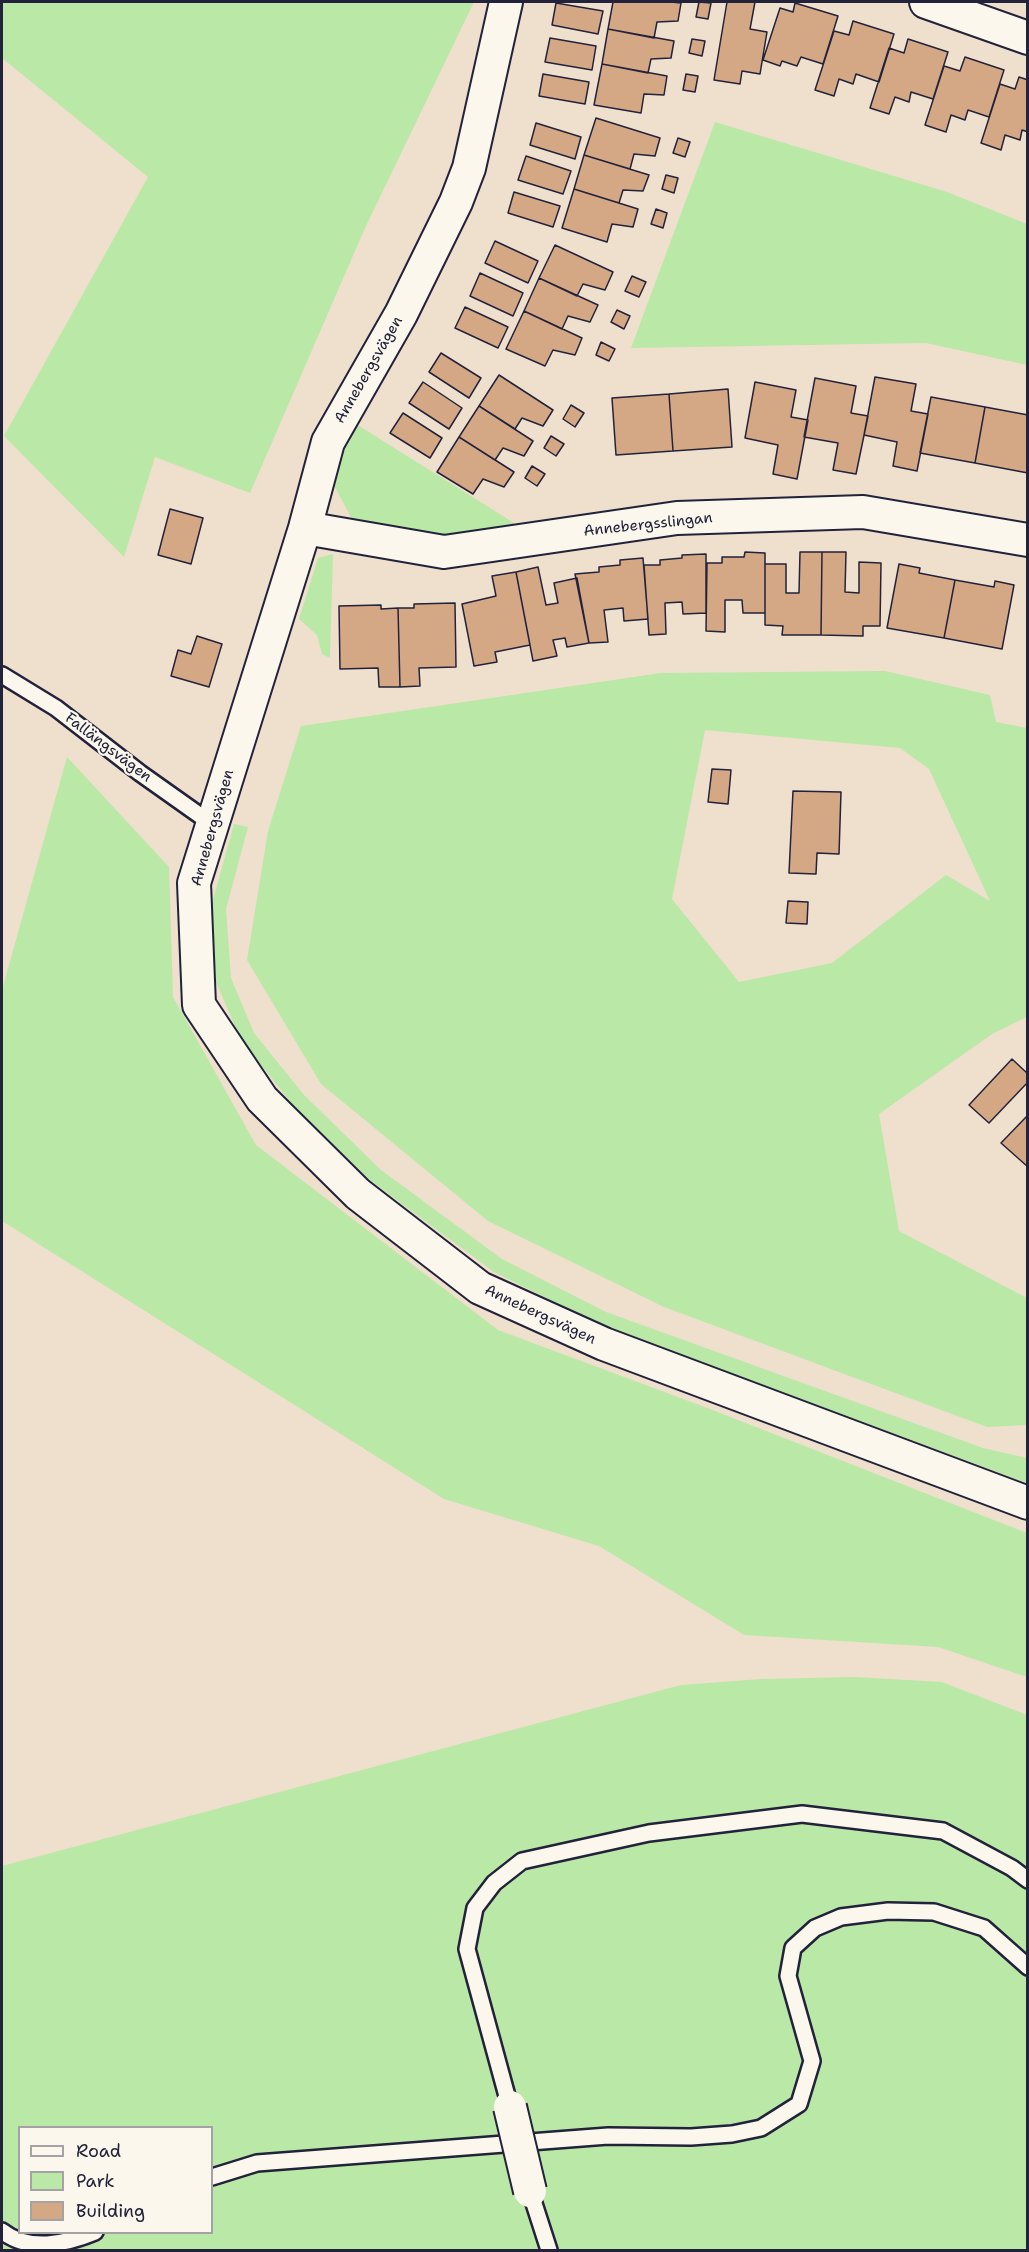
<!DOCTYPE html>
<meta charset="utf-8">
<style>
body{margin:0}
#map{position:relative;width:1029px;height:2252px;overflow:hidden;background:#efdfcd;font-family:"Shantell Sans",sans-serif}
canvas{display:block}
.frame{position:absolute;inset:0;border:3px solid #22223b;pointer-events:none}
.legend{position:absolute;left:18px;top:2126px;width:195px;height:108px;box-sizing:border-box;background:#fbf7ec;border:2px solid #a4a2a5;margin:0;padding:8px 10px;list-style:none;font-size:18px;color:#22223b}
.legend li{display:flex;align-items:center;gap:12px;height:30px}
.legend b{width:30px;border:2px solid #a4a2a5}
</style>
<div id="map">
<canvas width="1029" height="2252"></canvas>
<div class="frame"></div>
<ul class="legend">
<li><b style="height:8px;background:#fbf7ec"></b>Road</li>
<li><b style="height:16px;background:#bae8a7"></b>Park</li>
<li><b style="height:16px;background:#d4a885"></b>Building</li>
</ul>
</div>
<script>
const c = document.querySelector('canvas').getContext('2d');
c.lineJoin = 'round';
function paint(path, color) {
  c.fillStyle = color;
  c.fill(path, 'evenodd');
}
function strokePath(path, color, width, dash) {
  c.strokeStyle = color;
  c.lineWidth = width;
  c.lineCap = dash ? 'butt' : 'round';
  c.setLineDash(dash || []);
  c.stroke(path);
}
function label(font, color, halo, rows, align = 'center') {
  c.font = font + ' "Shantell Sans",sans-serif';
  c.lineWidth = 4.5;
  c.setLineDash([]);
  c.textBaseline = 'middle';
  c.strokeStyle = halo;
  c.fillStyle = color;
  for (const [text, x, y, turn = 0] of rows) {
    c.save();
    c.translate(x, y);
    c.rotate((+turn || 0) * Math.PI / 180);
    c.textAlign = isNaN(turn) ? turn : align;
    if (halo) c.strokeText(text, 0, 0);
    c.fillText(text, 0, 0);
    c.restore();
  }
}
paint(new Path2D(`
 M 2,2 L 474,2 L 365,228 L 250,493 L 155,457 L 124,557 L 4,436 L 148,177 L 2,58 Z
 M 715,122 L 947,192 L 1027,224 L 1027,365 L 926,343 L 631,348 Z
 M 356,424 L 514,523 L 508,531 L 439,540 L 353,521 L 330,478 Z
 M 333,554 L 330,658 L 322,654 L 317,635 L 299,619 L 318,558 Z
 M 885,671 L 990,695 L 996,722 L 1027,728 L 1027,1017 L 992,1034 L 879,1114 L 899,1231 L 1027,1298 L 1027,1425 L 987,1427 L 664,1307 L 488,1221 L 321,1084 L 247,960 L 268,831 L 301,726 L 661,673 ZM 705,730 L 900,748 L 929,769 L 990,901 L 946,875 L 832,963 L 739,982 L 672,899 Z
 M 67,757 L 169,867 L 173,997 L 256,1145 L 498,1330 L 710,1409 L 1027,1533 L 1027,1677 L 938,1647 L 744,1635 L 599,1546 L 444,1499 L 2,1221 L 2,990 Z
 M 234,824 L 248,827 L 226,909 L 231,978 L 254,1033 L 304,1095 L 381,1170 L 502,1259 L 606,1312 L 983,1448 L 1027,1458 L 1027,1483 L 601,1325 L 494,1272 L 371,1181 L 293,1105 L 241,1040 L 216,982 L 211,907 Z
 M 854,1677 L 942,1682 L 1027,1715 L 1027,2250 L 2,2250 L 2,1866 L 681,1685 L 761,1679 ZM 20,2128 L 212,2128 L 212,2232 L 20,2232 Z`), '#bae8a7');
const building = new Path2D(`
 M 613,2 L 671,2 L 681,3 L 678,21 L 657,22 L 654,38 L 608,29 Z
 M 699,2 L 711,3 L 708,19 L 696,17 Z
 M 727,2 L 755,2 L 750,29 L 767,32 L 760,74 L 742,71 L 740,84 L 714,80 Z
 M 556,3 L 603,11 L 598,34 L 552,25 Z
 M 795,3 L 838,16 L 823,64 L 801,57 L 797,66 L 782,61 L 780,66 L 763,60 L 780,8 L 793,12 Z
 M 853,21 L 894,34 L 879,82 L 856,74 L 853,84 L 839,79 L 834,96 L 815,90 L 834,31 L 849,35 Z
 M 608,29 L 674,41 L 671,58 L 651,59 L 648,73 L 602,64 Z
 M 550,38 L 596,46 L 592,70 L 545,62 Z
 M 692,39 L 705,41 L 702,56 L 689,53 Z
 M 908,39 L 948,52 L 933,99 L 911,92 L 909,102 L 895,97 L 889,114 L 870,108 L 889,48 L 904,53 Z
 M 965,57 L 1004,70 L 989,117 L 968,110 L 965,120 L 951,115 L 946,132 L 925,125 L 944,66 L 960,71 Z
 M 602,64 L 667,76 L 664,95 L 644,94 L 641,113 L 594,105 Z
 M 543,74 L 589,82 L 585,104 L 539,96 Z
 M 686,74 L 698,76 L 695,92 L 683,90 Z
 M 1019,77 L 1028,80 L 1028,132 L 1022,130 L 1020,140 L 1005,135 L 1001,150 L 981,143 L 1000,84 L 1015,89 Z
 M 596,118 L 660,138 L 655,156 L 634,154 L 630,169 L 584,155 Z
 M 536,123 L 581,137 L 575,159 L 530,145 Z
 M 678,138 L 690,142 L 685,157 L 673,153 Z
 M 584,155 L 649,175 L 643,191 L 623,190 L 619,203 L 574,189 Z
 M 526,156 L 571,171 L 563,194 L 518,180 Z
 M 666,175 L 678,178 L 674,193 L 662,189 Z
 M 574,189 L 638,209 L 633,227 L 612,224 L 607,242 L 562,228 Z
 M 514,192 L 560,206 L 553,227 L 508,213 Z
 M 656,209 L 667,213 L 663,228 L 651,224 Z
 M 495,241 L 538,261 L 528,283 L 485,263 Z
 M 555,245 L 613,272 L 605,290 L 583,284 L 577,296 L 539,278 Z
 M 480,273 L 523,293 L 513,316 L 470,296 Z
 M 632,276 L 646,282 L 639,297 L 625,291 Z
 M 539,278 L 598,305 L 590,322 L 568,316 L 562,329 L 524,311 Z
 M 465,307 L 508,327 L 498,348 L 455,328 Z
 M 617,310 L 630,316 L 624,329 L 611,322 Z
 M 524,311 L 582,338 L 575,355 L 553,350 L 545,366 L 506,349 Z
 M 601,342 L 615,349 L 609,361 L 596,355 Z
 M 441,353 L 481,378 L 469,398 L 429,372 Z
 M 499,375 L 553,410 L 543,426 L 522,418 L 515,429 L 479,406 Z
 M 875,377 L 916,384 L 911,411 L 928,414 L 917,471 L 893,466 L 897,442 L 864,435 Z
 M 815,378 L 856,386 L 851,413 L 868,416 L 856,474 L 833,470 L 838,443 L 804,437 Z
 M 423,382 L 462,408 L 449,429 L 409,403 Z
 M 755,382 L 796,390 L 791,417 L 808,420 L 797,479 L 773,474 L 778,445 L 745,438 Z
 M 728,389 L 732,447 L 673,451 L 669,394 Z
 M 669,394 L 673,451 L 616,455 L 612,398 Z
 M 931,397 L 985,407 L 975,463 L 920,453 Z
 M 571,405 L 584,413 L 575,427 L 563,419 Z
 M 479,406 L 533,441 L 524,456 L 503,448 L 495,460 L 459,437 Z
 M 985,407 L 1028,415 L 1028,473 L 975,463 Z
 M 403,413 L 442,438 L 430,458 L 390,433 Z
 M 551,436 L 564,444 L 556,456 L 544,448 Z
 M 459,437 L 514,472 L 504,487 L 483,479 L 473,494 L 437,472 Z
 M 532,466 L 545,474 L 537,486 L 525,478 Z
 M 170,509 L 203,518 L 191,564 L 158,555 Z
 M 745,552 L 765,553 L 765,613 L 743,613 L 742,600 L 725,600 L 725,632 L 706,631 L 707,563 L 722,563 L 722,557 L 744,557 Z
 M 800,552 L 822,552 L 821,635 L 782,635 L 783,626 L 765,625 L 765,564 L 786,564 L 786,593 L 799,593 Z
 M 822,552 L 846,552 L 845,592 L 859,593 L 859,562 L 881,563 L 880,626 L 863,626 L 863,636 L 821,635 Z
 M 706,554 L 706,613 L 683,614 L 682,602 L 665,603 L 666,634 L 649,635 L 644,565 L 660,565 L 660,560 L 682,558 L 682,555 Z
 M 643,558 L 648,619 L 624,621 L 623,608 L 604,610 L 608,642 L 589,643 L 575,574 L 599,572 L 599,567 L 620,565 L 620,560 Z
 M 899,564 L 920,568 L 919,573 L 955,580 L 944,638 L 887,628 Z
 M 538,567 L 546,605 L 558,603 L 554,583 L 577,578 L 589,643 L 567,647 L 565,638 L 553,640 L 557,656 L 533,661 L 516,572 Z
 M 516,572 L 530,645 L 495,652 L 497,662 L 474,666 L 462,604 L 496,596 L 492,576 Z
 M 955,580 L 994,587 L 995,581 L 1014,585 L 1002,649 L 944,638 Z
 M 455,603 L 456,667 L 419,668 L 420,686 L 400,687 L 398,608 L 414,608 L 414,604 Z
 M 381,605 L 381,609 L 398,608 L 400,687 L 379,687 L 378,668 L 340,669 L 339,606 Z
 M 197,636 L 222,644 L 209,687 L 171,676 L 178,650 L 191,654 Z
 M 712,769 L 731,770 L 728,804 L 708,802 Z
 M 793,791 L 841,792 L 839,854 L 817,853 L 816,874 L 789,873 Z
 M 788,901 L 808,902 L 807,924 L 786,923 Z
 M 1012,1059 L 1028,1074 L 1028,1082 L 989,1123 L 969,1105 Z
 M 1028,1115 L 1028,1167 L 1001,1143 Z`);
paint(building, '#d4a885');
strokePath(building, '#22223b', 1.5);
const lane = new Path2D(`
 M 2,675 L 56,708 L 140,773 L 212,824
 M 510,2107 L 467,1949 L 475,1908 L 494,1883 L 522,1861 L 649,1833 L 802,1814 L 943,1831 L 1012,1868 L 1028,1880
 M 212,2177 L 257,2163 L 608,2136 L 691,2137 L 732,2134 L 761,2128 L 799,2104 L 812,2061 L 788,1976 L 793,1948 L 815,1928 L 841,1917 L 888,1911 L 934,1912 L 984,1928 L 1028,1967
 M 530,2191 L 549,2250
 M 2,2231 C 28,2252 66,2244 95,2232`);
const street = new Path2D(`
 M 506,2 L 469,168 L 456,202 L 401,314 L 328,442 L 305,528 L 194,883 L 199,1005 L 262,1099 L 358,1194 L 480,1288 L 604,1344 L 1028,1503
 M 926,2 L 1028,38
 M 305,528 L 444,552 L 677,518 L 863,512 L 1028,540`);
strokePath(lane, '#22223b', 20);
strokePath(street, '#22223b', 36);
strokePath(lane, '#fbf7ec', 15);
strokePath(street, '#fbf7ec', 32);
const streetBridge = new Path2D(`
 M 510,2107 L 530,2191`);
strokePath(streetBridge, '#22223b', 36, []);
strokePath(streetBridge, '#fbf7ec', 32);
label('15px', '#22223b', '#fbf7ec', [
 ["Annebergsvägen",369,370,-60],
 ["Annebergsslingan",648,525,-6],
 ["Fallängsvägen",108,748,37],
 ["Annebergsvägen",213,828,-74],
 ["Annebergsvägen",540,1315,25]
]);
</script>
